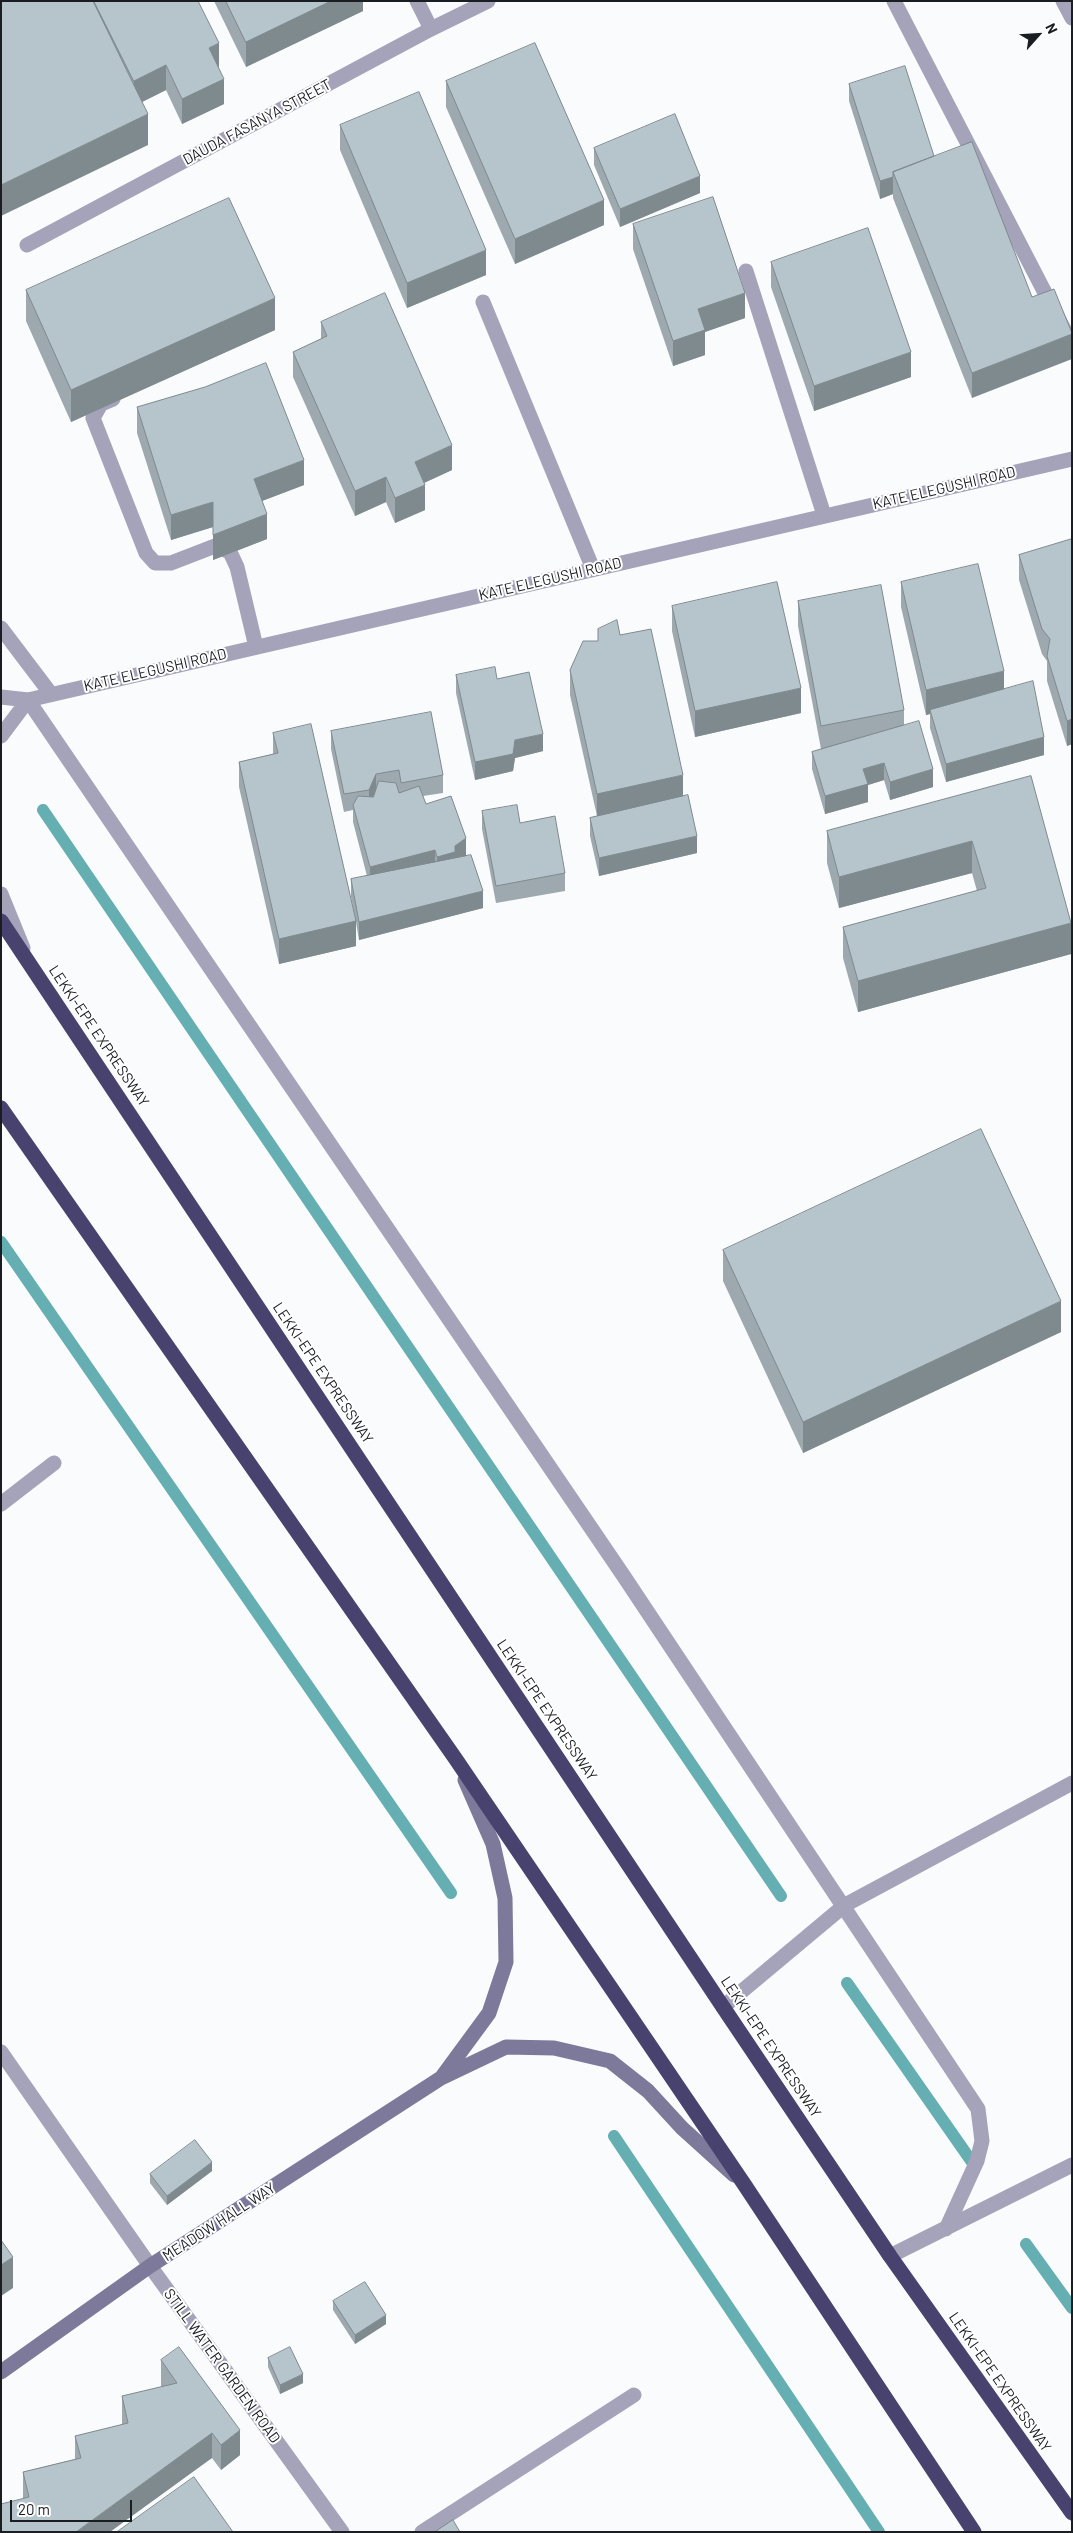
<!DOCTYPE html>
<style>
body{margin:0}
#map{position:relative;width:1073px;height:2533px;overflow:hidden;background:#f9fbfd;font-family:Barlow,sans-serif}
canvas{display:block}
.frame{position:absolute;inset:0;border:2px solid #1a1d21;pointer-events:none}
.north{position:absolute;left:1013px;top:10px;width:50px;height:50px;-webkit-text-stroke:4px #fff;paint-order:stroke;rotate:64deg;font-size:14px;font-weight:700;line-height:20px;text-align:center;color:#1a1d21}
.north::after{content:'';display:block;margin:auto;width:18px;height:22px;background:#1a1d21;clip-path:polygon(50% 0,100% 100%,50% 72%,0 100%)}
.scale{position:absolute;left:10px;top:2500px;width:122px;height:22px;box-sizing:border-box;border:2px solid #1a1d21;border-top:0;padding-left:6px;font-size:15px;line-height:18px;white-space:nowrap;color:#1a1d21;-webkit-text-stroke:4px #fff;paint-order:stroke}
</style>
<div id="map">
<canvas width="1073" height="2533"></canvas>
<div class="frame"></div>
<div class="north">N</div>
<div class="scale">20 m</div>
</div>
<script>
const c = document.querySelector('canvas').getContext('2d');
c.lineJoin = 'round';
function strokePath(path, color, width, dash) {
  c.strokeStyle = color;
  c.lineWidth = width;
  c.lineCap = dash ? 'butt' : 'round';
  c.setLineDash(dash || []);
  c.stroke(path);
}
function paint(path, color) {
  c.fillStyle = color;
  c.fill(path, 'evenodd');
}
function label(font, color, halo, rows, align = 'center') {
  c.font = font + ' Barlow,sans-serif';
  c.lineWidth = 4;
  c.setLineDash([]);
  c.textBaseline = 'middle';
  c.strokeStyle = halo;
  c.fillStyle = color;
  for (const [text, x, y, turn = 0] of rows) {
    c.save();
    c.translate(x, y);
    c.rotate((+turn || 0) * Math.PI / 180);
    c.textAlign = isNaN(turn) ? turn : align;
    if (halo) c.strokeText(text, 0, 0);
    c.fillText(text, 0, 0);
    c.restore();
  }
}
strokePath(new Path2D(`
 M 43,810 L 781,1896
 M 1,1242 L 451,1893
 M 847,1983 L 972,2162
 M 614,2136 L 879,2532
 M 1026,2244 L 1072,2308`), '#65aeb1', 12);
strokePath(new Path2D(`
 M 894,1 L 1072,345
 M 746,271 L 824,515
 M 483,302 L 593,569
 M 113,399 L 101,404 L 93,418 L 146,553 L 155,563 L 171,563 L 215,546 L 230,552 L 237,567 L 256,647
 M 28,700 L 623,1575 L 978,2109 L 982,2141 L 977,2161 L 946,2229
 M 1,1504 L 54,1463
 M 723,2007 L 845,1905 L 1072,1783
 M 890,2256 L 1072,2165
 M 422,2532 L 634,2395`), '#a4a3ba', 15);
strokePath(new Path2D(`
 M 417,1 L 431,29
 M 1063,1 L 1072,18
 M 27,245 L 431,29 L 488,1
 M 1,628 L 51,694
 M 1,697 L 28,700 L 1072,459
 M 1,736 L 28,700
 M 1,894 L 23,948
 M 1,2052 L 150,2266 L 342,2532`), '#a4a3ba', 15);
strokePath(new Path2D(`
 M 442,2077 L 489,2013 L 506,1962 L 505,1898 L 493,1844 L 465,1780
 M 1,2372 L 150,2266 L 441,2078 L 506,2047 L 554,2048 L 610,2061 L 648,2091 L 682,2128 L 734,2175`), '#7c799a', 15);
strokePath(new Path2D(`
 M 1,921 L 723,2007 L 890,2256 L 1072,2513
 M 1,1108 L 455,1758 L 744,2184 L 974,2532`), '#47426e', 15);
paint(new Path2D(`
 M 1,1 L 198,1 L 219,68 L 224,104 L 182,124 L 166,90 L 142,102 L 148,145 Z
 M 214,1 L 363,1 L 363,11 L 246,67 Z
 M 446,81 L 604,225 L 515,264 L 446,107 Z
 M 849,84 L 934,156 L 1032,297 L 972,398 L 893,198 L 893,194 L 880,199 L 849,101 Z
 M 340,125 L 486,275 L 407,308 L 340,150 Z
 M 594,148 L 700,193 L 620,227 L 594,165 Z
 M 633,224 L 745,318 L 705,332 L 705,355 L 673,366 L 633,249 Z
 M 771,262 L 911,377 L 814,411 L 771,287 Z
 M 26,290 L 275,330 L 71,422 L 26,321 Z
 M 321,322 L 452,470 L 424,483 L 425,510 L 395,523 L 386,502 L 355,516 L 293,377 L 293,352 L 321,339 Z
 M 137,407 L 304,485 L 262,501 L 267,539 L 213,560 L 213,527 L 171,540 L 137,433 Z
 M 1072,539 L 1072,744 L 1067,746 L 1047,681 L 1047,661 L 1042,654 L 1019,580 L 1019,555 Z
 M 901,582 L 1004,689 L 1044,755 L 946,782 L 930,728 L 930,714 L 926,715 L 901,607 Z
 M 798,601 L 904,710 L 904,725 L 933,787 L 890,800 L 884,780 L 868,785 L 868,802 L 825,814 L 812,769 L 812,752 L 821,749 L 798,626 Z
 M 672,606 L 801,713 L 695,737 L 672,631 Z
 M 620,635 L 683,796 L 697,853 L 599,876 L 590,836 L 590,818 L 597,816 L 570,695 L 570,670 L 598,641 Z
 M 456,675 L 497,679 L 543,751 L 515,758 L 513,771 L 475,780 L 456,693 Z
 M 331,731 L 443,775 L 443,793 L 423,796 L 426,804 L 466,856 L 483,908 L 359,940 L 356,922 L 356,946 L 279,964 L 239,787 L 239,762 L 273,754 L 273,733 L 355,917 L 351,897 L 351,879 L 367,876 L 353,822 L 353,810 L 344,812 L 331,749 Z
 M 1031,776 L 1071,954 L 858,1012 L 843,958 L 843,927 L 977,891 L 972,873 L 839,908 L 827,863 L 827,831 Z
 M 482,811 L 520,823 L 565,873 L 565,891 L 496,903 L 482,829 Z
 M 723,1250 L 1061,1332 L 803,1453 L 723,1281 Z
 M 212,2171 L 167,2205 L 150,2183 L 150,2174 Z
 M 333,2301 L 386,2324 L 355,2344 L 333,2310 Z
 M 268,2358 L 303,2383 L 280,2394 L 268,2367 Z
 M 161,2360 L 240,2455 L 221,2470 L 212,2458 L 23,2499 L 23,2472 L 75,2459 L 75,2436 L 122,2425 L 122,2396 L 162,2387 L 161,2386 Z`), '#9da9af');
paint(new Path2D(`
 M 331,1 L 363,1 L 363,11 L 246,67 L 246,42 Z
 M 219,43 L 219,68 L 209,48 Z
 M 166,65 L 166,90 L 134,106 L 134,81 Z
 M 224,79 L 224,104 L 182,124 L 182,99 Z
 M 148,114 L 148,145 L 1,216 L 1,185 Z
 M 700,176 L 700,193 L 620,227 L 620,209 Z
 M 893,177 L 893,194 L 880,199 L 880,181 Z
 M 604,200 L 604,225 L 515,264 L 515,239 Z
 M 486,250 L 486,275 L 407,308 L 407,283 Z
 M 745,293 L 745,318 L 705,332 L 705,355 L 673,366 L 673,341 L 698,309 Z
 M 275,298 L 275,330 L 71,422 L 71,390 Z
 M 1072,334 L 1072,359 L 972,398 L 972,373 Z
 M 911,352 L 911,377 L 814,411 L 814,386 Z
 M 452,445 L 452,470 L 415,487 L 415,462 Z
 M 304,460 L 304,485 L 254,504 L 254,479 Z
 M 386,477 L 386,502 L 355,516 L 355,491 Z
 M 425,485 L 425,510 L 395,523 L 395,498 Z
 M 213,502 L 213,527 L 171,540 L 171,515 Z
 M 267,514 L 267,539 L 213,560 L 213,535 Z
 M 1004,671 L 1004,696 L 930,710 L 930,714 L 926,715 L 926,690 Z
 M 801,688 L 801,713 L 695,737 L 695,711 Z
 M 1072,719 L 1072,744 L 1067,746 L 1067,721 Z
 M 543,734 L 543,751 L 515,758 L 513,771 L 475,780 L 475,762 L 515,740 Z
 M 1044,737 L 1044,755 L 946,782 L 946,764 Z
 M 884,763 L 884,780 L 868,785 L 868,802 L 825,814 L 825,796 L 863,769 Z
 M 933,769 L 933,787 L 890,800 L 890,782 Z
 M 376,774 L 376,792 L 369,807 L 369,790 Z
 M 683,775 L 683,800 L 597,819 L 597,794 Z
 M 697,836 L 697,853 L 599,876 L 599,858 Z
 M 466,838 L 466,856 L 437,875 L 437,857 Z
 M 972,841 L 972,873 L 839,908 L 839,877 Z
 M 435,850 L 435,867 L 370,885 L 370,867 Z
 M 483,891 L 483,908 L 359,940 L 359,922 Z
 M 356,921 L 356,946 L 279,964 L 279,939 Z
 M 1071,923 L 1071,954 L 858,1012 L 858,981 Z
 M 1061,1301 L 1061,1332 L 803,1453 L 803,1422 Z
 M 212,2162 L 212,2171 L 167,2205 L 167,2196 Z
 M 13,2257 L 13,2288 L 1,2296 L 1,2265 Z
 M 386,2315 L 386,2324 L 355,2344 L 355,2335 Z
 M 303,2374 L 303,2383 L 280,2394 L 280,2385 Z
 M 240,2430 L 240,2455 L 221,2470 L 221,2445 Z
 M 212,2433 L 212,2458 L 110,2532 L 76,2532 Z`), '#7f8a8f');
const building = new Path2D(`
 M 1,1 L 93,1 L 148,114 L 1,185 Z
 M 94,1 L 198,1 L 219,43 L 209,48 L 224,79 L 182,99 L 166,65 L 134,81 Z
 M 226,1 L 331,1 L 246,42 Z
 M 535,43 L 604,200 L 515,239 L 446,81 Z
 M 905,66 L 934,156 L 893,172 L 893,177 L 880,181 L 849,84 Z
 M 419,92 L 486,250 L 407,283 L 340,125 Z
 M 675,114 L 700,176 L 620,209 L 594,148 Z
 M 972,142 L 1032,297 L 1054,289 L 1072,333 L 1072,334 L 972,373 L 893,172 Z
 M 713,197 L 745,293 L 698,309 L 705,330 L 673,341 L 633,224 Z
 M 229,198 L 275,298 L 71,390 L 26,290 Z
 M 868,228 L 911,352 L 814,386 L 771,262 Z
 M 385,293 L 452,445 L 415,462 L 425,485 L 395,498 L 386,477 L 355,491 L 293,352 L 327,336 L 321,322 Z
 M 266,363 L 304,460 L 254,479 L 267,514 L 213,535 L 213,502 L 171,515 L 137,407 L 205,387 Z
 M 1072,539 L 1072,719 L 1067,721 L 1047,656 L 1050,639 L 1042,629 L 1019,555 Z
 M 978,564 L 1004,671 L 926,690 L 901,582 Z
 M 777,582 L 801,688 L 695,711 L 672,606 Z
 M 881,585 L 904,710 L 821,726 L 798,601 Z
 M 617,620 L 620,635 L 651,629 L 683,775 L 597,794 L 570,670 L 583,641 L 598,641 L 598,629 Z
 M 495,667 L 497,679 L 529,672 L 543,734 L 515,740 L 513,754 L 475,762 L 456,675 Z
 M 1033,681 L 1044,737 L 946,764 L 930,710 Z
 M 431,712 L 443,775 L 401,783 L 399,770 L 376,774 L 369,790 L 344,794 L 331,731 Z
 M 919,721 L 933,769 L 890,782 L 884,763 L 863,769 L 868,784 L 825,796 L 812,752 Z
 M 311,724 L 356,921 L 279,939 L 239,762 L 278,753 L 273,733 Z
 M 1031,776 L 1071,923 L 858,981 L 843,927 L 986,888 L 972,841 L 839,877 L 827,831 Z
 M 379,781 L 396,783 L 399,793 L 419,786 L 426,804 L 451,796 L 466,838 L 455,846 L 455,852 L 437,857 L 435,850 L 370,867 L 353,805 L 358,796 L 373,797 Z
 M 688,795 L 697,836 L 599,858 L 590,818 Z
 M 517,805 L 520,823 L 555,816 L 565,873 L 496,886 L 482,811 Z
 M 471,855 L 483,891 L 359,922 L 351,879 Z
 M 981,1129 L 1061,1301 L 803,1422 L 723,1250 Z
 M 195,2140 L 212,2162 L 167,2196 L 150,2174 Z
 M 1,2240 L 13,2257 L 1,2265 Z
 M 365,2282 L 386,2315 L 355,2335 L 333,2301 Z
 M 179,2347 L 240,2430 L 221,2445 L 212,2433 L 76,2532 L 1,2532 L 1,2504 L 29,2497 L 23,2472 L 81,2458 L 75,2436 L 128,2423 L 122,2396 L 177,2383 L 161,2360 Z
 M 290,2347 L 303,2374 L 280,2385 L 268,2358 Z
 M 194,2477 L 233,2532 L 117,2532 Z
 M 453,2520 L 460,2532 L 435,2532 Z`);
paint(building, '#b6c5cc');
strokePath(building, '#7f8a8f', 1);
label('15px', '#1a1d21', '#fff', [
 ["DAUDA FASANYA STREET",257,122,-28],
 ["KATE ELEGUSHI ROAD",944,488,-13],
 ["KATE ELEGUSHI ROAD",550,579,-13],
 ["KATE ELEGUSHI ROAD",155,670,-13],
 ["LEKKI-EPE EXPRESSWAY",99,1036,56],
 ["LEKKI-EPE EXPRESSWAY",323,1373,56],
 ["LEKKI-EPE EXPRESSWAY",547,1710,56],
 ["LEKKI-EPE EXPRESSWAY",771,2047,56],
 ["MEADOW HALL WAY",219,2222,-33],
 ["STILL WATER GARDEN ROAD",222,2366,54],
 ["LEKKI-EPE EXPRESSWAY",1000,2382,55]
]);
</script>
